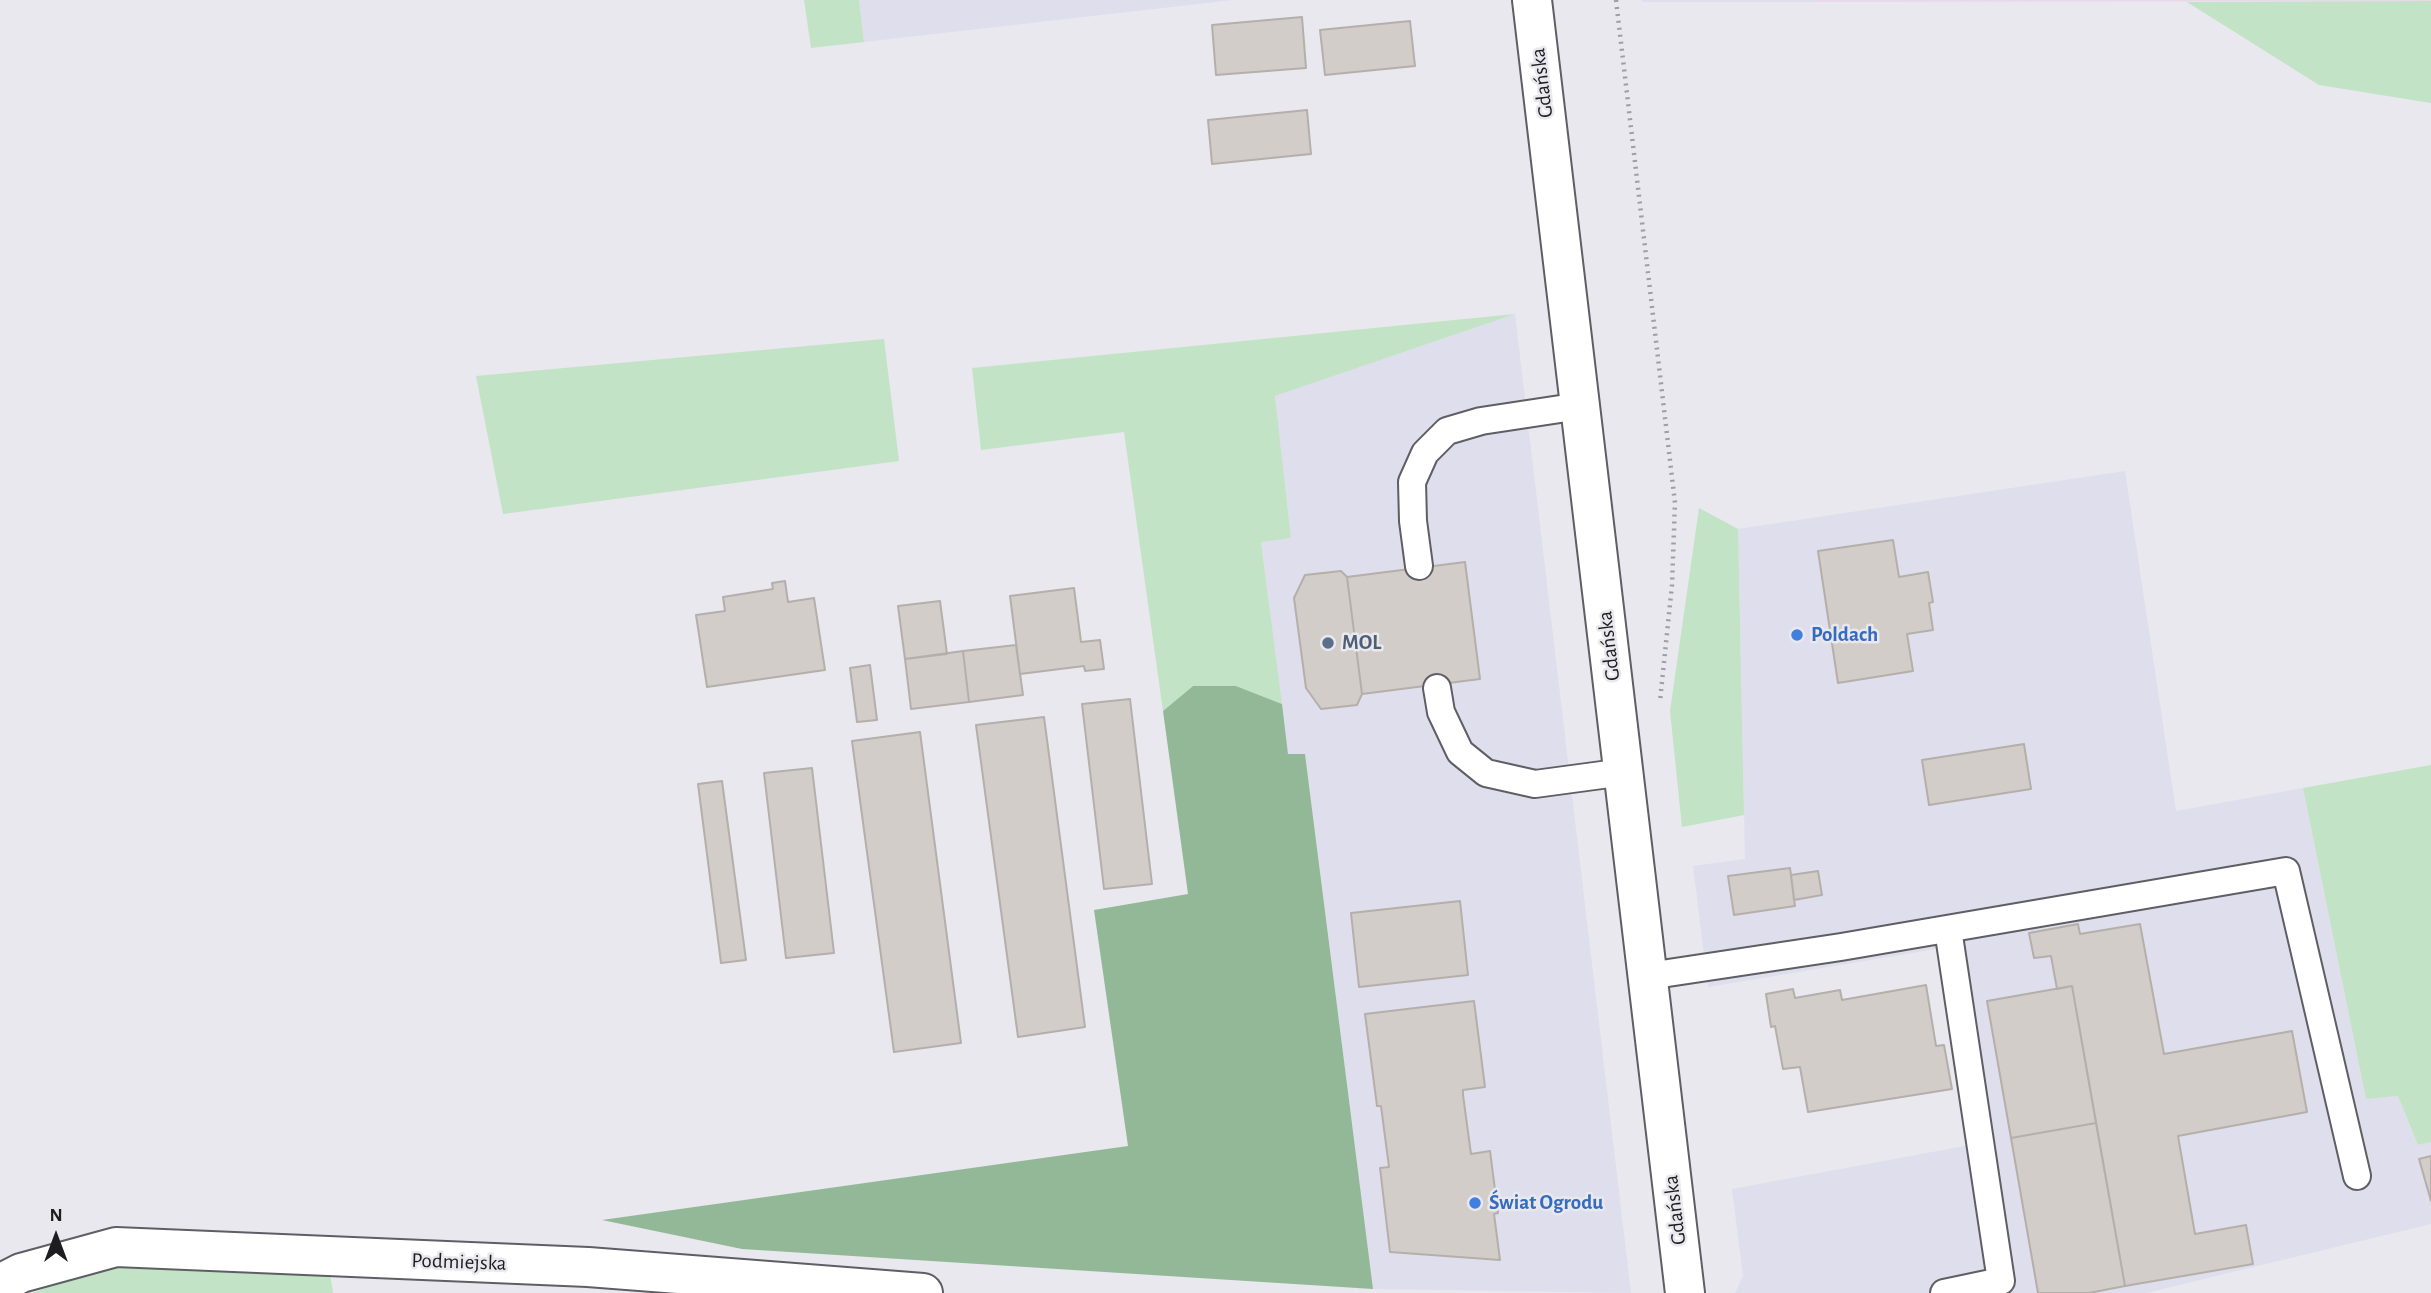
<!DOCTYPE html>
<meta charset="utf-8">
<style>
body{margin:0}
#map{position:relative;width:2431px;height:1293px;overflow:hidden;background:#e8e8ee;font-family:"Alegreya Sans",sans-serif}
canvas{display:block}
.north{position:absolute;left:21px;top:1202px;width:70px;height:70px;-webkit-text-stroke:5px #e8e8ee;paint-order:stroke;rotate:0deg;font-size:19px;font-weight:700;line-height:28px;text-align:center;color:#1d1d20}
.north::after{content:'';display:block;margin:auto;width:24px;height:32px;background:#1d1d20;clip-path:polygon(50% 0,100% 100%,50% 72%,0 100%)}
</style>
<div id="map">
<canvas width="2431" height="1293"></canvas>
<div class="north">N</div>
</div>
<script>
const c = document.querySelector('canvas').getContext('2d');
c.lineJoin = 'round';
function paint(path, color) {
  c.fillStyle = color;
  c.fill(path, 'evenodd');
}
function strokePath(path, color, width, dash) {
  c.strokeStyle = color;
  c.lineWidth = width;
  c.lineCap = dash ? 'butt' : 'round';
  c.setLineDash(dash || []);
  c.stroke(path);
}
function label(font, color, halo, rows, align = 'center') {
  c.font = font + ' "Alegreya Sans",sans-serif';
  c.lineWidth = 5;
  c.setLineDash([]);
  c.textBaseline = 'middle';
  c.strokeStyle = halo;
  c.fillStyle = color;
  for (const [text, x, y, turn = 0] of rows) {
    c.save();
    c.translate(x, y);
    c.rotate((+turn || 0) * Math.PI / 180);
    c.textAlign = isNaN(turn) ? turn : align;
    if (halo) c.strokeText(text, 0, 0);
    c.fillText(text, 0, 0);
    c.restore();
  }
}
paint(new Path2D(`
 M 859,0 L 1233,0 L 864,42 Z
 M 1642,0 L 1816,0 L 1816,2 L 1642,2 Z
 M 1515,314 L 1631,1293 L 1373,1289 L 1305,754 L 1288,754 L 1261,541 L 1291,538 L 1275,396 Z
 M 2125,471 L 2176,811 L 2303,788 L 2366,1099 L 2398,1096 L 2418,1145 L 2431,1142 L 2431,1224 L 2146,1293 L 1735,1293 L 1743,1276 L 1732,1189 L 1970,1145 L 1936,949 L 1708,987 L 1693,866 L 1745,859 L 1738,529 Z`), '#dfdeec');
paint(new Path2D(`
 M 1816,0 L 2431,0 L 2431,1 L 1816,2 Z`), '#e9d8ea');
paint(new Path2D(`
 M 804,0 L 859,0 L 864,42 L 811,48 Z
 M 2431,1 L 2431,103 L 2319,85 L 2187,2 Z
 M 1515,314 L 1275,396 L 1291,538 L 1261,542 L 1282,704 L 1236,686 L 1193,686 L 1163,711 L 1124,432 L 981,450 L 972,368 Z
 M 884,339 L 899,461 L 503,514 L 476,376 Z
 M 1699,508 L 1738,529 L 1744,815 L 1682,827 L 1670,711 Z
 M 2431,765 L 2431,1142 L 2418,1145 L 2398,1096 L 2366,1099 L 2303,788 Z
 M 329,1267 L 333,1293 L 33,1293 L 93,1268 Z`), '#c2e3c5');
paint(new Path2D(`
 M 1193,686 L 1236,686 L 1282,704 L 1288,754 L 1305,754 L 1373,1289 L 742,1249 L 602,1220 L 1128,1146 L 1094,910 L 1188,894 L 1163,711 Z`), '#93b897');
const building = new Path2D(`
 M 1302,17 L 1306,68 L 1216,75 L 1212,25 Z
 M 1410,21 L 1415,66 L 1325,75 L 1320,30 Z
 M 1307,110 L 1311,154 L 1212,164 L 1208,120 Z
 M 1893,540 L 1899,577 L 1928,572 L 1933,602 L 1929,603 L 1933,630 L 1907,634 L 1913,671 L 1838,683 L 1818,551 Z
 M 1465,562 L 1480,679 L 1362,694 L 1347,577 Z
 M 1341,571 L 1347,577 L 1362,694 L 1357,705 L 1321,709 L 1306,688 L 1294,598 L 1305,575 Z
 M 785,581 L 788,602 L 814,598 L 825,670 L 707,687 L 696,615 L 725,611 L 723,597 L 773,589 L 772,583 Z
 M 1074,588 L 1081,642 L 1100,640 L 1104,669 L 1085,671 L 1084,666 L 1020,674 L 1010,596 Z
 M 940,601 L 947,654 L 905,659 L 898,606 Z
 M 1016,645 L 1023,695 L 969,702 L 963,651 Z
 M 963,651 L 969,702 L 911,709 L 905,659 Z
 M 870,665 L 877,720 L 857,722 L 850,668 Z
 M 1130,699 L 1152,884 L 1104,889 L 1082,704 Z
 M 1044,717 L 1085,1027 L 1018,1037 L 976,725 Z
 M 920,732 L 961,1043 L 894,1052 L 852,741 Z
 M 2024,744 L 2031,789 L 1929,805 L 1922,760 Z
 M 812,768 L 834,953 L 786,958 L 764,773 Z
 M 722,781 L 746,960 L 721,963 L 698,784 Z
 M 1790,868 L 1795,906 L 1734,915 L 1728,876 Z
 M 1818,871 L 1822,895 L 1794,900 L 1791,875 Z
 M 1460,901 L 1468,975 L 1359,987 L 1351,913 Z
 M 2078,924 L 2080,934 L 2140,924 L 2164,1054 L 2292,1031 L 2307,1112 L 2178,1136 L 2195,1234 L 2246,1225 L 2253,1264 L 2125,1286 L 2072,986 L 2057,989 L 2051,956 L 2034,958 L 2029,933 Z
 M 1926,985 L 1936,1046 L 1944,1045 L 1952,1089 L 1808,1112 L 1800,1067 L 1783,1069 L 1775,1026 L 1771,1027 L 1766,994 L 1793,989 L 1795,998 L 1840,990 L 1842,1000 Z
 M 2072,986 L 2096,1123 L 2011,1138 L 1987,1001 Z
 M 1474,1001 L 1485,1087 L 1463,1090 L 1463,1095 L 1471,1154 L 1490,1151 L 1498,1213 L 1494,1214 L 1500,1260 L 1390,1252 L 1380,1168 L 1389,1167 L 1381,1106 L 1377,1106 L 1365,1014 Z
 M 2096,1123 L 2125,1286 L 2089,1293 L 2038,1293 L 2011,1138 Z
 M 2431,1156 L 2431,1201 L 2419,1159 Z`);
paint(building, '#d2cdc8');
strokePath(building, '#b5afab', 2);
const service = new Path2D(`
 M 1419,566 L 1413,521 L 1412,482 L 1425,453 L 1447,431 L 1481,421 L 1580,406
 M 1437,688 L 1441,712 L 1460,752 L 1486,773 L 1535,784 L 1624,772
 M 1648,976 L 1841,947 L 2286,871 L 2357,1176
 M 1944,1293 L 2001,1281 L 1948,929`);
const minor = new Path2D(`
 M 0,1284 L 21,1273 L 116,1247 L 588,1267 L 923,1293`);
const secondary = new Path2D(`
 M 1532,0 L 1685,1293`);
strokePath(service, '#5f5e64', 30);
strokePath(minor, '#5f5e64', 42);
strokePath(secondary, '#5f5e64', 42);
strokePath(new Path2D(`
 M 1616,0 L 1675,503 L 1672,585 L 1660,701`), '#9e9ea3', 4.5, [2, 5]);
strokePath(service, '#fff', 26);
strokePath(minor, '#fff', 38);
strokePath(secondary, '#fff', 38);
for (const [x, y, r, color] of [
 [1797,635,7,"#3f7fe0"],
 [1328,643,7,"#5c6f8a"],
 [1475,1203,7,"#3f7fe0"]
]) {
  const dot = new Path2D();
  dot.arc(x, y, r, 0, 2 * Math.PI);
  c.fillStyle = color;
  c.fill(dot);
  strokePath(dot, '#e8e8ee', 2.5);
}
label('21px', '#1d1d20', '#e8e8ee', [
 ["Gdańska",1542,83,-97],
 ["Gdańska",1609,646,-97],
 ["Gdańska",1675,1210,-97],
 ["Podmiejska",459,1262,2]
]);
label('bold 21px', '#366cbe', '#e8e8ee', [
 ["Poldach",1811,635],
 ["Świat Ogrodu",1489,1203]
], 'left');
label('bold 21px', '#4e5e75', '#e8e8ee', [
 ["MOL",1342,643]
], 'left');
</script>
